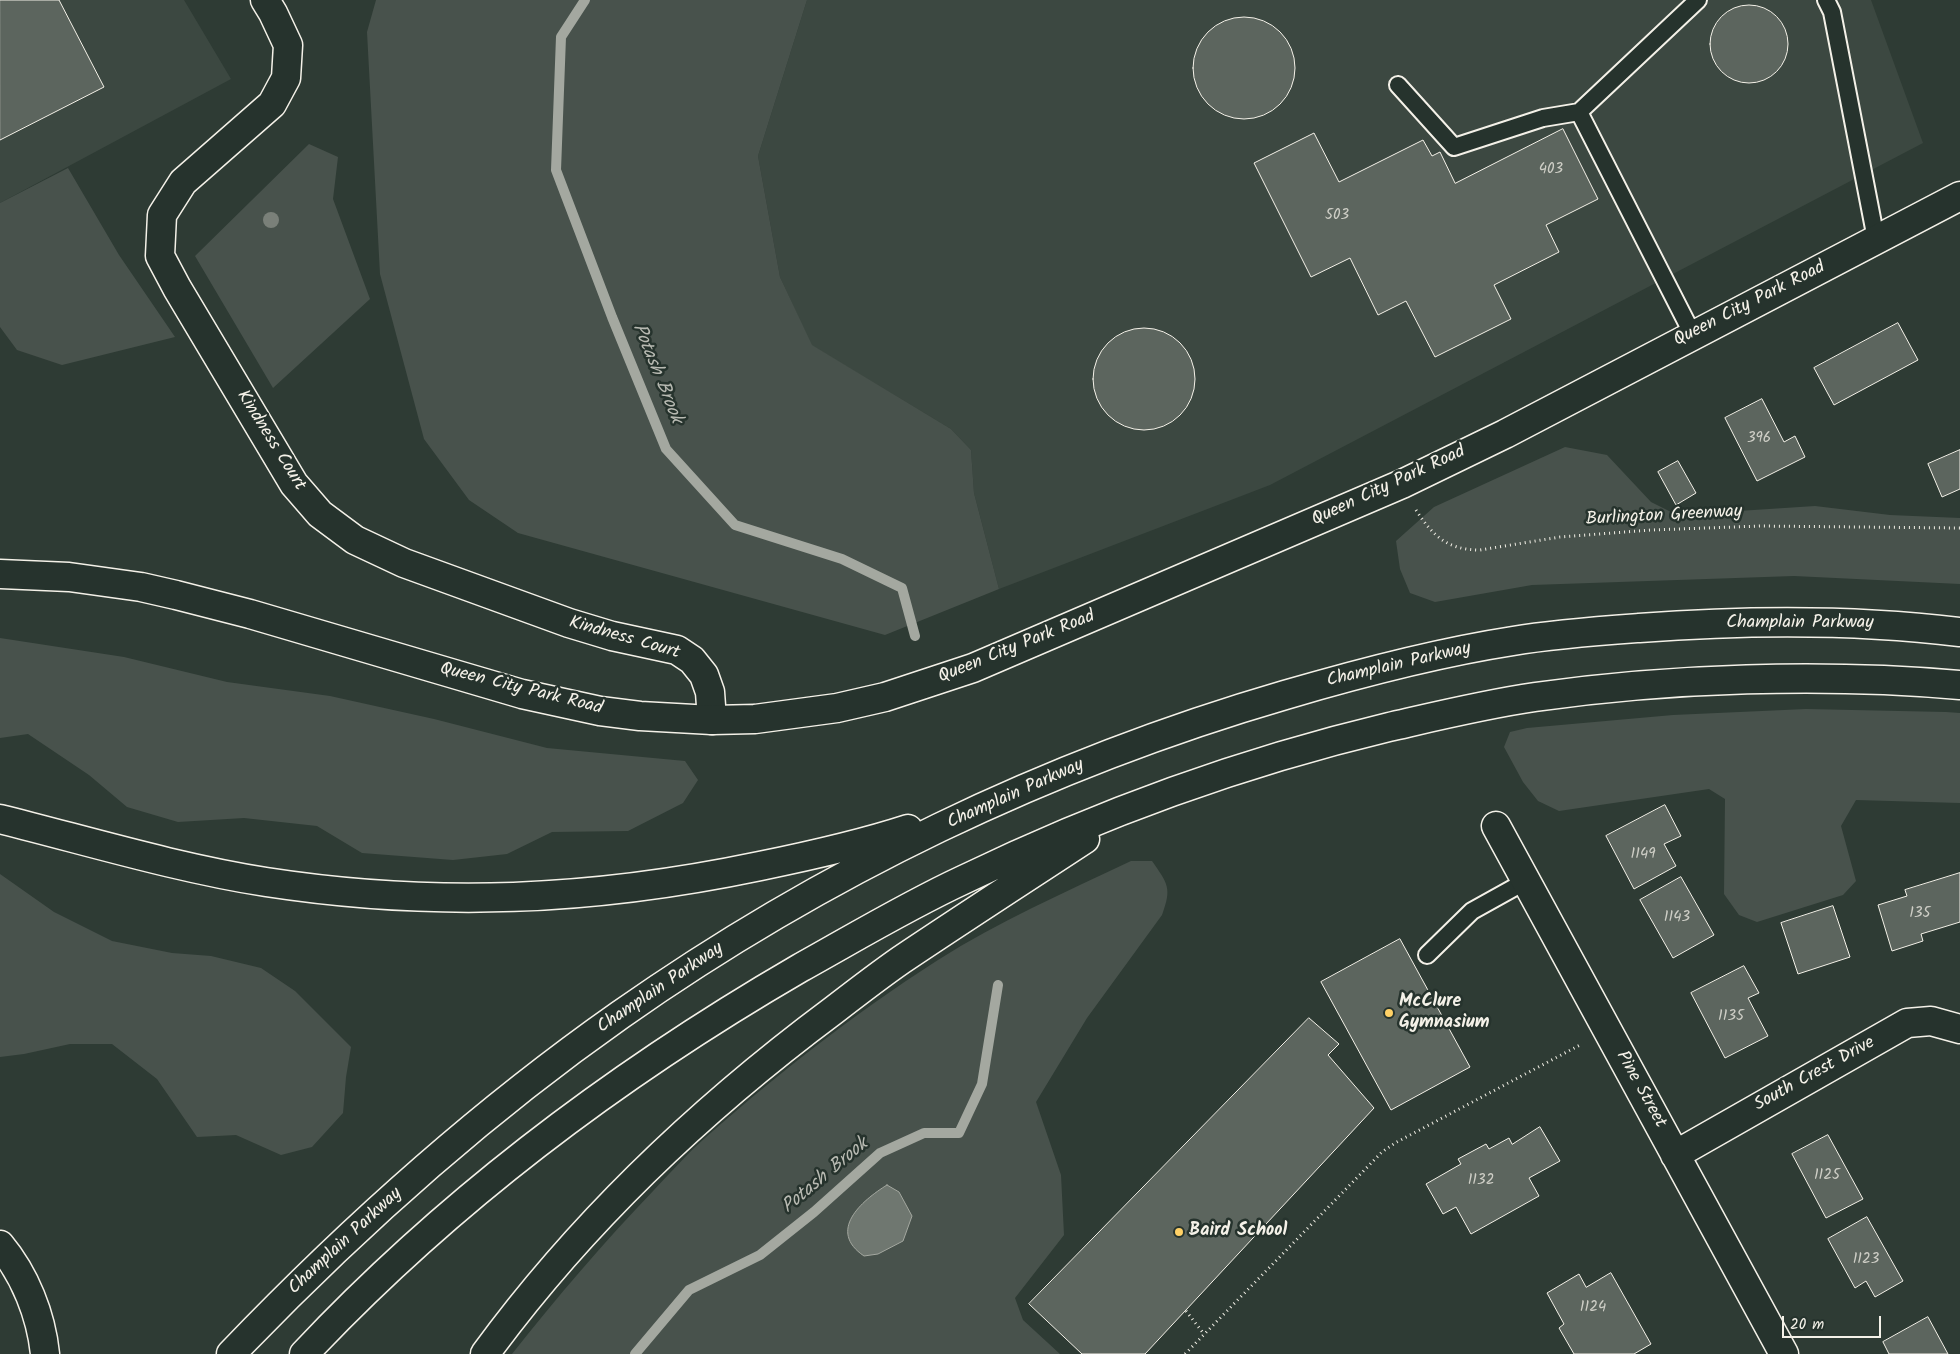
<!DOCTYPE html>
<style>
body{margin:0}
#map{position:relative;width:1960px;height:1354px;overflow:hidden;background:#2e3b34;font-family:Kalam,sans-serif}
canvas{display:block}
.scale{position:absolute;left:1782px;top:1316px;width:99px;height:22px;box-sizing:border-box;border:2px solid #f4f1e8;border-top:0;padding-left:6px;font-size:15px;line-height:18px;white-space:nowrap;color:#f4f1e8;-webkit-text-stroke:4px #26332d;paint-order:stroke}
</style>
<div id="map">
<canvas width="1960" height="1354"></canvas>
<div class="scale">20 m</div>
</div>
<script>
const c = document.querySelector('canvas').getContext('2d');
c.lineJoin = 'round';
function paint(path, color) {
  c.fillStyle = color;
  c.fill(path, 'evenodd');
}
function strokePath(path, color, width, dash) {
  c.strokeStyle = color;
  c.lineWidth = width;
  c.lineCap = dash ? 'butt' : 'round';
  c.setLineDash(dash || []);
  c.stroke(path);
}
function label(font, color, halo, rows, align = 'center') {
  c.font = font + ' Kalam,sans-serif';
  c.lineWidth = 5;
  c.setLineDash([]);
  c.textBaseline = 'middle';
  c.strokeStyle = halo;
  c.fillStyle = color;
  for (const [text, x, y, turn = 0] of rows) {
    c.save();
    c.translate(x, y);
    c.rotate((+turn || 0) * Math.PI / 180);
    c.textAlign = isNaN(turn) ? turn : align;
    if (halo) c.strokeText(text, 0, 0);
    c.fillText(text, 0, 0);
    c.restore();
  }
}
paint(new Path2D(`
 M 0,0 L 184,0 L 231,79 L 0,203 Z
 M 807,0 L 1871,0 L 1923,143 L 1270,485 L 999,589 L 974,493 L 971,450 L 951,429 L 811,345 L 780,277 L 758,156 Z`), '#3c4841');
paint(new Path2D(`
 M 376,0 L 807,0 L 758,156 L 780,277 L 812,345 L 951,429 L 971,450 L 974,493 L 999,589 L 885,635 L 518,533 L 469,500 L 424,439 L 380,274 L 367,32 Z
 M 309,144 L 338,157 L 333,199 L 370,299 L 273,388 L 195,256 Z
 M 68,168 L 119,255 L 175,337 L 62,365 L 17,350 L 0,327 L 0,203 Z
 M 1565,447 L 1607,455 L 1651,502 L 1677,515 L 1815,506 L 1890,515 L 1960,518 L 1960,584 L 1794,576 L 1532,585 L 1435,602 L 1410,593 L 1400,569 L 1396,541 L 1434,507 Z
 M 0,638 L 124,657 L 227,682 L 330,696 L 434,719 L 547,748 L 685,761 L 698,780 L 683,803 L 628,831 L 552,832 L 507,854 L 453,860 L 362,853 L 317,826 L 244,818 L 178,822 L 127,807 L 89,775 L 28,734 L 0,738 Z
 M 1806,709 L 1946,712 L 1960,713 L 1960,803 L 1856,800 L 1841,826 L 1856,881 L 1843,895 L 1757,922 L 1739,915 L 1724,894 L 1725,799 L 1709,789 L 1559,811 L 1538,801 L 1523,782 L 1504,747 L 1510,732 L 1527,728 L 1673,715 Z
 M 1131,861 L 1152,861 C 1168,884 1172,888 1162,915 L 1087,1018 L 1036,1102 L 1061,1175 L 1064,1235 L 1015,1298 L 1023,1320 L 1060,1354 L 512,1354 C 557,1297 604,1242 654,1190 C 667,1176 680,1162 693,1149 C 769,1080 852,1015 938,960 C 999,921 1066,892 1131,861 Z
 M 0,874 L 54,912 L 112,941 L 172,953 L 211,956 L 261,968 L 295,991 L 351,1047 L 346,1077 L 343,1113 L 312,1147 L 281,1155 L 236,1135 L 197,1137 L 157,1079 L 112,1044 L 70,1044 L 24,1054 L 0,1057 Z`), '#48524c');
const water = new Path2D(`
 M 887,1185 L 899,1192 L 912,1216 L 903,1241 L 878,1254 L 864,1256 C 827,1231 861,1201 887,1185 Z`);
paint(water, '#6f7770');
strokePath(water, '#a4a8a0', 1);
strokePath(new Path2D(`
 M 585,0 L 561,37 L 556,170 L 612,317 L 666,449 L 735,525 L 842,559 L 902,588 L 915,636
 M 635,1354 L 689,1290 L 760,1255 L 814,1212 L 880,1153 L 924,1133 L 959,1133 L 982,1084 L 998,985`), '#a4a8a0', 10);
const building = new Path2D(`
 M 0,0 L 59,0 L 104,87 L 0,140 Z
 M1710 44a39 39 0 1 1 78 0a39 39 0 1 1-78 0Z
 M1193 68a51 51 0 1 1 102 0a51 51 0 1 1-102 0Z
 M 1563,129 L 1598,199 L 1546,225 L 1559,252 L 1494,285 L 1511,319 L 1435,357 L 1406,301 L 1378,315 L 1350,258 L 1311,277 L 1254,163 L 1314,133 L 1339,182 L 1423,140 L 1432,156 L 1440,152 L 1455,183 Z
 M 1898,323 L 1918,360 L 1834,405 L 1814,368 Z
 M1093 379a51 51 0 1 1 102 0a51 51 0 1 1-102 0Z
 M 1762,399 L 1784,442 L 1795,436 L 1805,457 L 1757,481 L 1725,418 Z
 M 1960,450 L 1960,489 L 1942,497 L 1928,464 Z
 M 1678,461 L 1696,493 L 1676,505 L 1658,472 Z
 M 1665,805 L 1681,836 L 1664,844 L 1676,866 L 1634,889 L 1606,836 Z
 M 1960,873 L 1960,922 L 1921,934 L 1923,941 L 1892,951 L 1878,905 L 1907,896 L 1905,890 Z
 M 1681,877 L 1714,935 L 1673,958 L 1640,900 Z
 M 1833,906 L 1850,957 L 1798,974 L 1781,923 Z
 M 1400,939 L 1470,1067 L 1391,1110 L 1321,982 Z
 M 1744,966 L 1759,993 L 1748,998 L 1768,1036 L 1725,1058 L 1691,993 Z
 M 1309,1018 L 1339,1044 L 1328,1055 L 1374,1108 L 1145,1354 L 1082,1354 L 1029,1304 Z
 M 1540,1127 L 1560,1161 L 1529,1178 L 1539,1196 L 1471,1234 L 1456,1207 L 1443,1214 L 1426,1184 L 1461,1164 L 1458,1159 L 1486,1144 L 1489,1149 L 1509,1138 L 1512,1144 Z
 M 1828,1135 L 1863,1199 L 1826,1218 L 1792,1154 Z
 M 1867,1217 L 1903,1281 L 1875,1297 L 1866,1281 L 1855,1288 L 1828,1239 Z
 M 1611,1273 L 1651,1344 L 1634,1354 L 1574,1354 L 1559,1328 L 1564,1324 L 1547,1293 L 1579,1274 L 1586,1287 Z
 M 1928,1317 L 1948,1354 L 1889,1354 L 1883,1342 Z`);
paint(building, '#5c655e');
strokePath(building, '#f4f1e8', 1);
const service = new Path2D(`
 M 1826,0 L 1832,12 L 1876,239
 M 1398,85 L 1454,147 L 1543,118 L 1579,112
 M 1693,335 L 1579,112 L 1698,0
 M 1427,955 L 1472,911 L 1526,881`);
const minor = new Path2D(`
 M 265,0 L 273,13 L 288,45 L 286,78 L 272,104 L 183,182 L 162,215 L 160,256 L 177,288 L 294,484 L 320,514 L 355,540 L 404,563 L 569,623 L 612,636 L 677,650 L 692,660 L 704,675 L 710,692 L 712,720
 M 1496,826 L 1784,1354
 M 1675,1155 L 1907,1023 L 1931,1021 L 1960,1029`);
const tertiary = new Path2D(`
 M 0,574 L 69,577 L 141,587 L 176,595 L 250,614 L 522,694 L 600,711 L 640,716 L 712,720 L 755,719 L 837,708 L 885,697 L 973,668 L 1402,484 L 1505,434 L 1960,196`);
const primary = new Path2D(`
 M 0,819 C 88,841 177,868 266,882 C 435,908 593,901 760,866 C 809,856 859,845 908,829
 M 231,1354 C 350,1230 479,1114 620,1015 C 822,873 1048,764 1285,695 C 1360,673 1435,653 1513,641 C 1554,634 1597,631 1639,628 C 1746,620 1853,619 1960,632
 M 304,1354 C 448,1201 619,1073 800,968 C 854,938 907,906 963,880 C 1099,814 1243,762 1389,727 C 1437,716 1486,704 1535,697 C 1670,678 1823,673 1960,685
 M 485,1354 C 583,1220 701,1109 834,1010 C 856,993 878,976 901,960 C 962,919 1024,879 1085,839`);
const motorway = new Path2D(`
 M 0,1245 C 25,1275 41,1315 45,1354`);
strokePath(service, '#f4f1e8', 20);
strokePath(minor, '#f4f1e8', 31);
strokePath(tertiary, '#f4f1e8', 31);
strokePath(primary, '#f4f1e8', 31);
strokePath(motorway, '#f4f1e8', 31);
strokePath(new Path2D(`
 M 1416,510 C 1433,536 1447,550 1480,550 L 1560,537 L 1651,530 L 1761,526 L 1960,528
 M 1186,1311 L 1204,1334
 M 1185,1354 L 1382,1152 L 1395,1143 L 1580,1045`), '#f4f1e8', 3, [1, 4]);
strokePath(service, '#26332d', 16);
strokePath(minor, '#26332d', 28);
strokePath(tertiary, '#26332d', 28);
strokePath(primary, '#26332d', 28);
strokePath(motorway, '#26332d', 28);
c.fillStyle = '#7a8079';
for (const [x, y] of [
 [271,220]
]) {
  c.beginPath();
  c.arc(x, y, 8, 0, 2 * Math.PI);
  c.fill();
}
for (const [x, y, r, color] of [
 [1389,1013,5,"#ffd166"],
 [1179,1232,5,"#ffd166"]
]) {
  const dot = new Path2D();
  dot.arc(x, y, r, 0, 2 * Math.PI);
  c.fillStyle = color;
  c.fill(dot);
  strokePath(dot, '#26332d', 2);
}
label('15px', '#cecec6', null, [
 ["403",1551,170],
 ["503",1337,216],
 ["396",1759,439],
 ["1149",1643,855],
 ["135",1920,914],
 ["1143",1677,918],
 ["1135",1731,1017],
 ["1125",1827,1176],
 ["1132",1481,1181],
 ["1123",1866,1260],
 ["1124",1593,1308]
]);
label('18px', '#f4f1e8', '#26332d', [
 ["Queen City Park Road",1750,305,-27],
 ["Kindness Court",270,441,58],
 ["Queen City Park Road",1389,487,-25],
 ["Burlington Greenway",1664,517,-3],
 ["Champlain Parkway",1800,624],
 ["Kindness Court",624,639,16],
 ["Queen City Park Road",1017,648,-22],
 ["Champlain Parkway",1399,666,-13],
 ["Queen City Park Road",521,690,14],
 ["Champlain Parkway",1016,795,-24],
 ["Champlain Parkway",661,989,-34],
 ["South Crest Drive",1815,1075,-29],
 ["Pine Street",1640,1090,61],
 ["Champlain Parkway",346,1242,-43]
]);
label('bold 18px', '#f4f1e8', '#26332d', [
 ["McClure",1399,1003],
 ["Gymnasium",1399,1024],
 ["Baird School",1189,1232]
], 'left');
label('italic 19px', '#b8bab2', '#26332d', [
 ["Potash Brook",656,374,68],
 ["Potash Brook",826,1177,-40]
]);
</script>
